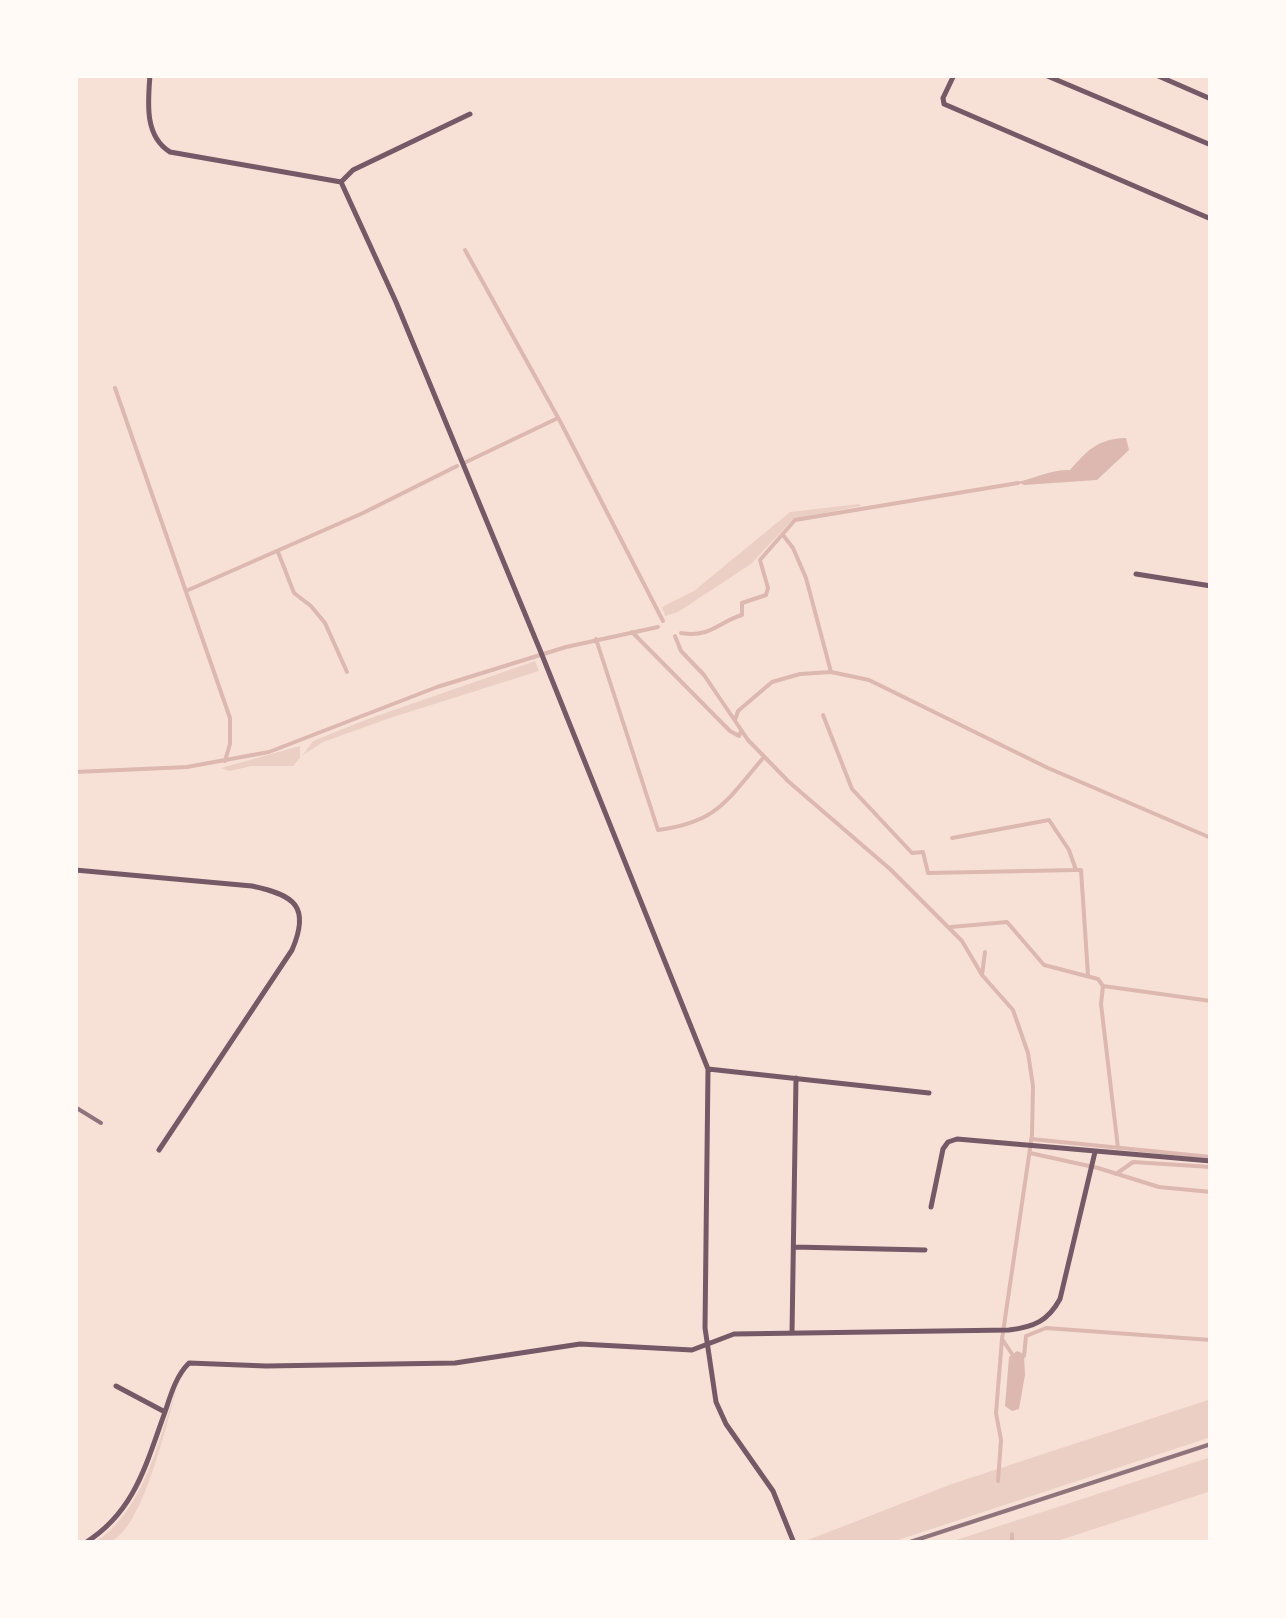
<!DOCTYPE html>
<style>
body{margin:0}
#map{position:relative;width:1286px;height:1618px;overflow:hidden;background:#f7e1d7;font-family:"Asap Condensed",sans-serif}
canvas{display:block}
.frame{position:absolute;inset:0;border:78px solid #fffaf5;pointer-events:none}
</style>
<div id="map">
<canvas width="1286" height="1618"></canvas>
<div class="frame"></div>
</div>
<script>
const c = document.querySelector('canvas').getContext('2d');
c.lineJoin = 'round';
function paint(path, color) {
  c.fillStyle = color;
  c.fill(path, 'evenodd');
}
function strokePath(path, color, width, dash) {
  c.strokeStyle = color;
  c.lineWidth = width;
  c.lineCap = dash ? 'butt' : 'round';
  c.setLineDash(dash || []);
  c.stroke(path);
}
paint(new Path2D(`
 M 859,504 L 861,506 L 793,519 L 751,564 L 678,612 L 665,616 L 662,607 L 694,591 L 790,512 Z
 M 535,661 L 539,671 L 393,717 L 323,742 L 303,755 L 313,741 L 368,719 Z
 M 300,746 L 300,758 L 293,766 L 251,766 L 230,771 L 221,768 Z
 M 178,1385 C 167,1420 144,1528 110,1542 C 107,1543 96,1543 94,1543 C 145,1510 158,1440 178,1385 Z
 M 1211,1399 L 1211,1437 L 889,1543 L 800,1543 L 952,1484 Z
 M 1211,1457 L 1211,1491 L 1051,1543 L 947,1543 Z`), '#ebcfc5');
paint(new Path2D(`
 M 1123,438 L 1126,438 L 1129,450 L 1097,480 L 1024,485 L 1017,482 C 1036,478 1053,469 1070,470 C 1087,451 1096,440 1123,438 Z
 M 1017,1351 L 1024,1354 L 1025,1375 L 1019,1409 L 1012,1411 L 1005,1406 L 1009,1357 Z`), '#dcb8b0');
strokePath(new Path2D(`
 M 465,250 L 561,423 L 663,621
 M 115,388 L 230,718 L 230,744 L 225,761
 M 464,463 L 558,418
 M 783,535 L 793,548 L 806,578 L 831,672 L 869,680 L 1048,768 L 1211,838
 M 278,552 L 294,593 L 311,606 L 325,623 L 347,672
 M 186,591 L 363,513 L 457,466
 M 632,632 L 730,731 L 739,736 L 741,731
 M 681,633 C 711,638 718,622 742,615 L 742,603 L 766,595 L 768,588 L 760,560 L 795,520 L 1018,483
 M 675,636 L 681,651 L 704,675 L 748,740 L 789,782 L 890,869 L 962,941 L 982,975 L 1013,1010 L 1028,1053 L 1033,1086 L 1032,1135 L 1002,1339 L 996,1413 L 1001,1440 L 998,1481
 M 596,639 L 658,830 C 718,822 727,800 764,757
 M 823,715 L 852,789 L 912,853 L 923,852 L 928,873 L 1076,870
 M 735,720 L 738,711 L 772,682 L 800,674 L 831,672
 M 75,772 L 187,767 L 269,752 L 437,687 L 566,647 L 658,627
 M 952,838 L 1049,820 L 1069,850 L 1076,870 L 1081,870 L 1088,975
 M 951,927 L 1007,922 L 1044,965 L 1098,979 L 1103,986 L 1101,1004 L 1118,1148
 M 982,975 L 985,952
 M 1103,986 L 1211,1001
 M 1031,1139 L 1211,1157
 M 1030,1153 L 1098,1168 L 1159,1187 L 1211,1192
 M 1116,1174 L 1133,1162 L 1211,1167
 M 1002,1339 L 1012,1354
 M 1024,1356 L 1026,1336 L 1046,1328 L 1211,1340
 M 1012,1543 L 1012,1534`), '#dcb8b0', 4);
strokePath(new Path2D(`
 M 150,75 C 148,102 144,136 170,152 L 341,182 L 396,302 L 540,650 L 708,1069
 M 954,75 L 943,98 L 944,104 L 1211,219
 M 1045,75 L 1211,145
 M 1156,75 L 1211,99
 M 341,182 L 353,170 L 470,114
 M 1136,574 L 1211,586
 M 75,870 L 252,886 C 294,895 311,906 292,950 L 159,1150
 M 931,1207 L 943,1149 L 948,1142 L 957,1139 L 1211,1161
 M 794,1247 L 925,1250
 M 792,1333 L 796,1078
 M 116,1386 L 165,1412
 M 85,1543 C 135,1512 146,1464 165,1412 C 171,1394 176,1376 189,1363 L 266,1366 L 455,1363 L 580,1344 L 692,1350 L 734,1334 L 1009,1330 C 1034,1327 1048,1321 1060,1299 L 1095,1152
 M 794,1543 L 773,1491 L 726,1424 L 716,1402 L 705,1328 L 708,1069 L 929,1093`), '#755966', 5);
strokePath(new Path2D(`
 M 75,1107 L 101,1123
 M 907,1543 L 1211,1444`), '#8f747c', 4);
</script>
